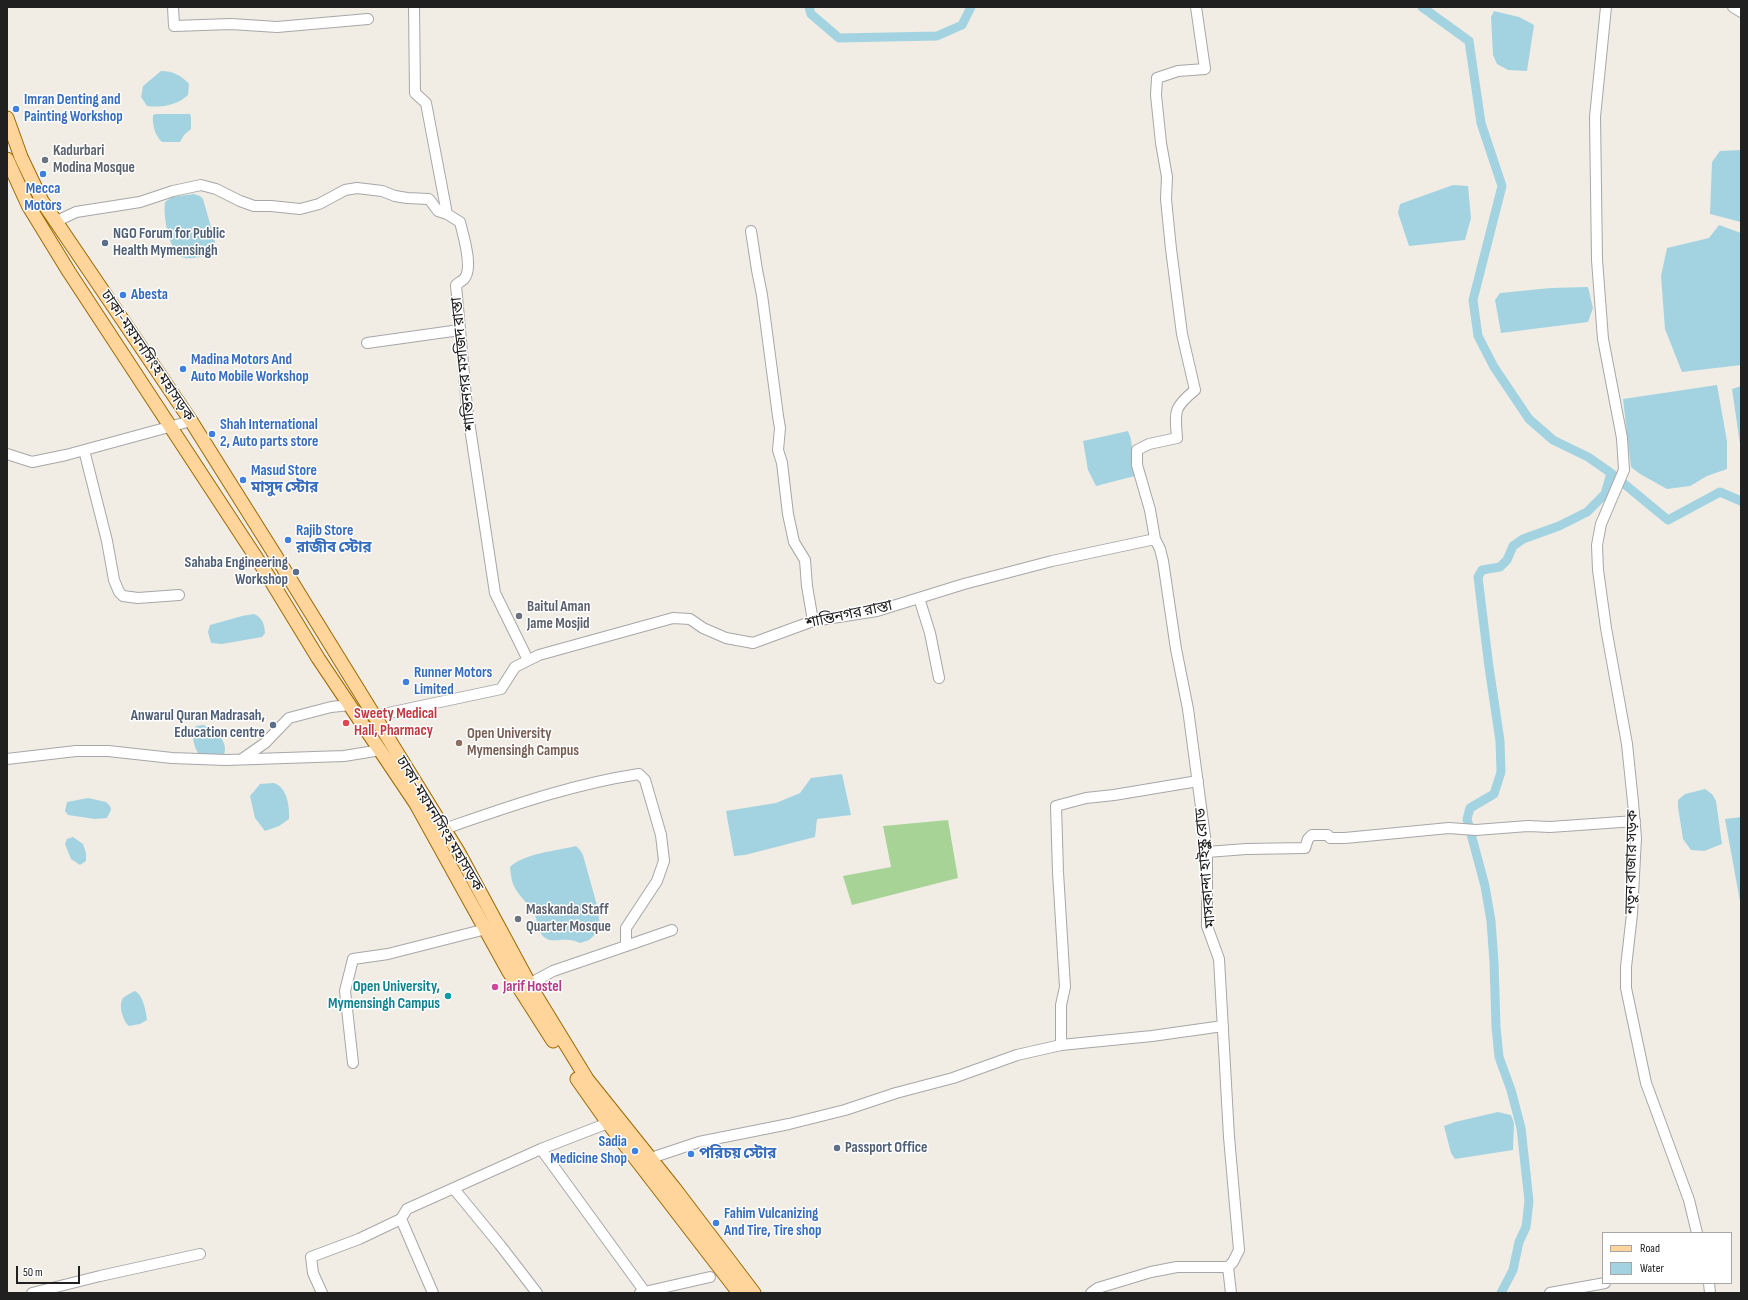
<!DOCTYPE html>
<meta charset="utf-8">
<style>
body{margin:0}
#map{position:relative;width:1748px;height:1300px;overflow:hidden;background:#f1ede5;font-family:"Sofia Sans Condensed",sans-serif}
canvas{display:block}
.frame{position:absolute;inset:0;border:8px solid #202020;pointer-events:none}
.legend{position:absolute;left:1602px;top:1232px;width:130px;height:52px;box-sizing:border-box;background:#fff;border:1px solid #a6a6a6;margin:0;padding:5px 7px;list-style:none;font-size:12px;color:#202020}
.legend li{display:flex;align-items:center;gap:8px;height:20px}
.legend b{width:20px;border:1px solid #a6a6a6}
.scale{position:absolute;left:16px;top:1266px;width:64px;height:18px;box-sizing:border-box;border:2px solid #202020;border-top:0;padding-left:5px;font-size:12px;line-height:14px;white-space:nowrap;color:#202020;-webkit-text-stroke:3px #fff;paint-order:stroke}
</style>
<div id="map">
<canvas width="1748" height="1300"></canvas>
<div class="frame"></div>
<ul class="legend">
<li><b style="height:5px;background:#ffd59c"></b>Road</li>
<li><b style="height:11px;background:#a3d3e1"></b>Water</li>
</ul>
<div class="scale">50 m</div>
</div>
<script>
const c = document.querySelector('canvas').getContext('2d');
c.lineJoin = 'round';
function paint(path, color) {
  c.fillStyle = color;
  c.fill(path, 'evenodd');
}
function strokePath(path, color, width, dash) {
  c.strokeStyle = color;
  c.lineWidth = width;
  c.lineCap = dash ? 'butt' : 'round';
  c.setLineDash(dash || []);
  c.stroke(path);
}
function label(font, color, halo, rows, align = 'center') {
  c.font = font + ' "Sofia Sans Condensed","Noto Sans Bengali",sans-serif';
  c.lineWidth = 3;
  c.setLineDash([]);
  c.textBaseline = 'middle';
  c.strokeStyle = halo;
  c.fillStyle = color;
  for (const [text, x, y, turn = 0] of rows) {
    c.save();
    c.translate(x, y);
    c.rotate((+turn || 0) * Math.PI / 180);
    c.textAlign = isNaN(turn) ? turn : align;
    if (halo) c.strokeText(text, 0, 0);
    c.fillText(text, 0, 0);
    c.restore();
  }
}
paint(new Path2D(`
 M 948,820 L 958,878 L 852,905 L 843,876 L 891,867 L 883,826 Z`), '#a8d397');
paint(new Path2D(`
 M 1494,11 L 1519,17 L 1534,25 L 1527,71 L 1508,70 L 1497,64 L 1493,55 L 1491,17 Z
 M 161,71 C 173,71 181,75 189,84 L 188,95 C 178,105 161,108 147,106 L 141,97 L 143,86 Z
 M 156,114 L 190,114 L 191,117 L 191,129 L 184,135 L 180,142 L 162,142 C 155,136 152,124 153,115 Z
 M 1741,150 L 1741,222 L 1710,214 L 1712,162 L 1720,151 Z
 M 1453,185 L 1468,186 L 1471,218 L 1465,240 L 1409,246 L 1398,213 L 1400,204 Z
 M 194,194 L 200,196 L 203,199 L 215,241 L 214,250 C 207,256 203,257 194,258 C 190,258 186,259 182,257 C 168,250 163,215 165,202 L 172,197 Z
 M 1719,225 L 1741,233 L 1741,365 L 1682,372 L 1665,329 L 1661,276 L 1667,248 L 1709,238 Z
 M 1588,287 L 1593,308 L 1588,322 L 1501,333 L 1495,300 L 1500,293 L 1551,288 Z
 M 1717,385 L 1727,441 L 1727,469 L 1707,476 L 1690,486 L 1667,489 L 1640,474 L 1631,467 L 1623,399 Z
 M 1741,386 L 1741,451 L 1732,389 Z
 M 1128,431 L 1131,439 L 1135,476 L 1096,486 L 1088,470 L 1083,441 Z
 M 254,614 C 263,618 264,624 265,633 L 262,637 L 222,644 L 211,643 L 208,632 L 210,625 L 242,616 Z
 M 203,725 C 215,729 229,741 224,755 L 204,756 L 198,753 C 193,745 191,734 196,726 Z
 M 842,774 L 851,815 L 817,819 L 815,837 L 745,855 L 734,856 L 726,811 L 776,803 L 800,793 L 811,778 Z
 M 274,783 C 287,787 290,807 289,819 L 279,826 L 265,831 L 255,818 L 250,796 L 260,784 Z
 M 1705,789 L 1712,794 L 1716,801 L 1722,844 L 1704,851 L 1691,850 L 1683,839 L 1678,807 L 1678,800 L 1685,794 Z
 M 88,798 L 106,802 L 110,806 L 111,810 L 107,818 L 95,819 L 68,815 L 65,811 L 67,802 Z
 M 1741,817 L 1741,907 L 1725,819 Z
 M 73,837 L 83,844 L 86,853 L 86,861 L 80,865 L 71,859 L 65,844 L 67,839 Z
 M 576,846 L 580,850 L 583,855 L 598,909 L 600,928 L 599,931 L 589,940 L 580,943 C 567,936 556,943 547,939 C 538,935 538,923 535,915 C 530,904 520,898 515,888 C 511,881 511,874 510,867 C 525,853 556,851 576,846 Z
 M 135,991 C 143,995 146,1011 147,1020 L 140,1024 L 129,1026 C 123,1021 118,1005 123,998 C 126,995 131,993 135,991 Z
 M 1498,1112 L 1511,1115 L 1514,1123 L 1513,1150 L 1455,1159 L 1451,1153 L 1444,1126 L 1455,1122 Z`), '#a3d3e1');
strokePath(new Path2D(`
 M 809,7 L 811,14 L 839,38 L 937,36 L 962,25 L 971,7
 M 1422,7 L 1469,41 L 1481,123 L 1502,186 L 1473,300 L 1478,336 L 1494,367 L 1529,419 L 1553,440 L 1588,457 L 1611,473 L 1668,520 L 1720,492 L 1741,501
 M 1501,1293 L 1513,1270 L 1519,1242 L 1526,1227 L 1529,1201 L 1521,1128 L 1511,1090 L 1499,1057 L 1496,1027 L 1494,962 L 1491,921 L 1485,886 L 1467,819 L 1470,808 L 1494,794 L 1501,772 L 1500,741 L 1489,667 L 1478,577 L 1482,570 L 1500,567 L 1507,560 L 1513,546 L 1523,539 L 1559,526 L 1587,512 L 1605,494 L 1611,473`), '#a3d3e1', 9);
const minor = new Path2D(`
 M 173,7 L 174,26 L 231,24 L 277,27 L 368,19
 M 414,7 L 415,93 L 426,103 L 447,214 L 460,222 C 463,235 474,268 464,279 C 462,281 458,283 456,285 L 467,408 L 495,593 L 528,660
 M 1196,7 L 1205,69 L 1178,71 L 1157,78 L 1156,95 L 1161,143 L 1167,177 L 1166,199 L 1171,249 L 1182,334 L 1195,390 C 1173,408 1175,411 1177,438 L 1149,444 L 1137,450 L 1137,465 L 1150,510 L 1155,539 L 1160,549 L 1163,561 L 1176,649 L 1188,709 L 1207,852 L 1207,926 L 1219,959 L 1229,1137 L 1239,1250 L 1233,1262 L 1228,1267 L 1231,1293
 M 1606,7 L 1595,117 L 1597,260 L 1603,339 L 1622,438 L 1624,470 L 1601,524 L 1597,545 L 1598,570 L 1606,628 L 1627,744 L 1633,802 L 1636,838 L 1632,914 L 1626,967 L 1626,988 L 1646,1083 L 1689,1200 L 1697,1233
 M 1733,7 L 1741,12
 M 55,222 L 76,212 L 140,202 L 173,191 L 201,185 L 216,189 L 240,201 L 254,206 L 271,206 L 300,209 L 319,204 L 345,190 L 357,188 L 382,191 L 395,196 L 407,198 L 429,199 L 438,211 L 447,214
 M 751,231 L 757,270 L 762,295 L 778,416 L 780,428 L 778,450 L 782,463 L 788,514 L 794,542 L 805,560 L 807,586 L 813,621
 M 367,343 L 460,330
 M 84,450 L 107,541 L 114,580 L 119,592 L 123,596 L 138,598 L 179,595
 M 7,454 L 32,462 L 66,455 L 191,421
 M 919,598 L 930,633 L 939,678
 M 374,716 L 501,689 L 515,667 L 539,655 L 673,618 L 690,619 L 703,628 L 726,638 L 753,643 L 813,621 L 877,611 L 964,584 L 1052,561 L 1155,539
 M 7,759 L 76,751 L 108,751 L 172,758 L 226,760 L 344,756 L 381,750
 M 242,759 L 265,743 L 289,718 L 331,707 L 350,705
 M 1198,781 L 1114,795 L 1086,798 L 1056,806 L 1058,872 L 1065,987 L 1061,1005 L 1061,1045 L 1152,1036 L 1223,1026
 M 444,829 C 508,807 572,784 639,774 L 645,780 L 661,835 L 664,861 L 657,881 L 626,928 L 626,946 L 553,971 L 529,984
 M 1207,852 L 1246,849 L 1305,848 L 1308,839 L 1312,835 L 1328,835 L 1330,838 L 1345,838 L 1449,828 L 1476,830 L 1528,826 L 1550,827 L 1635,821
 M 626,946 L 672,930
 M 353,1063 L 345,991 L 353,959 L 388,954 L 486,929
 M 541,1149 L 645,1292
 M 651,1158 L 699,1142 L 789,1124 L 845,1110 L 896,1093 L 953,1078 L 1017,1055 L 1061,1045
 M 454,1189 L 500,1245 L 537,1293
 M 401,1219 L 433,1293
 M 1709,1283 L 1710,1293
 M 32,1293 L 100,1276 L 200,1254
 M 322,1293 L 313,1273 L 311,1257 L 359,1239 L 401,1219 L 407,1209 L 541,1149 L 608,1123
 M 640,1293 L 710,1277
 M 1091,1293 L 1098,1288 L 1151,1272 L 1177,1267 L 1228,1267
 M 1550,1293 L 1605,1283`);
const major = new Path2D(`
 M 7,118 L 21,157 L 42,201 L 191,421 L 282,566 L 459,853 L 535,994 L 587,1079 L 675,1189 L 754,1293
 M 7,159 L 28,205 L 69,272 L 265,571 L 318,658 L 416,804 L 509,972 L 553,1041
 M 577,1079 L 608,1123 L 739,1293`);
strokePath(minor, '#a7a7a7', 12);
strokePath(major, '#9b6900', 15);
strokePath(minor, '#fff', 10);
strokePath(major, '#ffd59c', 13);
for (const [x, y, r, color] of [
 [16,109,4,"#3f7fe0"],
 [45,160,4,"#6b7280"],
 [43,174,4,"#3f7fe0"],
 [105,243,4,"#5c6f8a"],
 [123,295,4,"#3f7fe0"],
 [183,369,4,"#3f7fe0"],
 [212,434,4,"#3f7fe0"],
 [243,480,4,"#3f7fe0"],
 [288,540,4,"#3f7fe0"],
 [296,572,4,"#5c6f8a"],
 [519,616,4,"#6b7280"],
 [406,682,4,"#3f7fe0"],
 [346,723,4,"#e0444e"],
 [273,725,4,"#5c6f8a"],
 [459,743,4,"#8d6e63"],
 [518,919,4,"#6b7280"],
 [495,987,4,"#d1479c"],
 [448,996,4,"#0f9aa8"],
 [837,1148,4,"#5c6f8a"],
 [635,1151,4,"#3f7fe0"],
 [691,1154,4,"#3f7fe0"],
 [716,1223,4,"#3f7fe0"]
]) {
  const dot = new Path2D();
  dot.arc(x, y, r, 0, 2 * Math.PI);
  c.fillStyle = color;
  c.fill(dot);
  strokePath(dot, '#fff', 1.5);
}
label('bold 15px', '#366cbe', '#fff', [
 ["Imran Denting and",24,100],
 ["Painting Workshop",24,117],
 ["Mecca",43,189,"center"],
 ["Motors",43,206,"center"],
 ["Abesta",131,295],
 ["Madina Motors And",191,360],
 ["Auto Mobile Workshop",191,377],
 ["Shah International",220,425],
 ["2, Auto parts store",220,442],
 ["Masud Store",251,471],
 ["মাসুদ স্টোর",251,488],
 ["Rajib Store",296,531],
 ["রাজীব স্টোর",296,548],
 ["Runner Motors",414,673],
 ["Limited",414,690],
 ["Sadia",627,1142,"right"],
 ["Medicine Shop",627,1159,"right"],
 ["পরিচয় স্টোর",699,1154],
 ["Fahim Vulcanizing",724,1214],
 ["And Tire, Tire shop",724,1231]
], 'left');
label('bold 15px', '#5b616d', '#fff', [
 ["Kadurbari",53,151],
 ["Modina Mosque",53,168],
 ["Baitul Aman",527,607],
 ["Jame Mosjid",527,624],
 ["Maskanda Staff",526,910],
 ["Quarter Mosque",526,927]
], 'left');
label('bold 15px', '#4e5e75', '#fff', [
 ["NGO Forum for Public",113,234],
 ["Health Mymensingh",113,251],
 ["Sahaba Engineering",288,563,"right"],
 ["Workshop",288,580,"right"],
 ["Anwarul Quran Madrasah,",265,716,"right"],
 ["Education centre",265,733,"right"],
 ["Passport Office",845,1148]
], 'left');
label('15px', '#202020', '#fff', [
 ["ঢাকা-ময়মনসিংহ মহাসড়ক",147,356,56],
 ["শান্তিনগর মসজিদ রাস্তা",464,364,-96],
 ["শান্তিনগর রাস্তা",849,615,-12],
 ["ঢাকা-ময়মনসিংহ মহাসড়ক",439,824,59],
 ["নতুন বাজার সড়ক",1632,862,-89],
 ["মাসকান্দা হাইস্কুল রোড",1206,868,-95]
]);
label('bold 15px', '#be3a42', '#fff', [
 ["Sweety Medical",354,714],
 ["Hall, Pharmacy",354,731]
], 'left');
label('bold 15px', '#785e54', '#fff', [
 ["Open University",467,734],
 ["Mymensingh Campus",467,751]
], 'left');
label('bold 15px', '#0d838f', '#fff', [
 ["Open University,",440,987],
 ["Mymensingh Campus",440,1004]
], 'right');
label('bold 15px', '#b23c85', '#fff', [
 ["Jarif Hostel",503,987]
], 'left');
</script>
